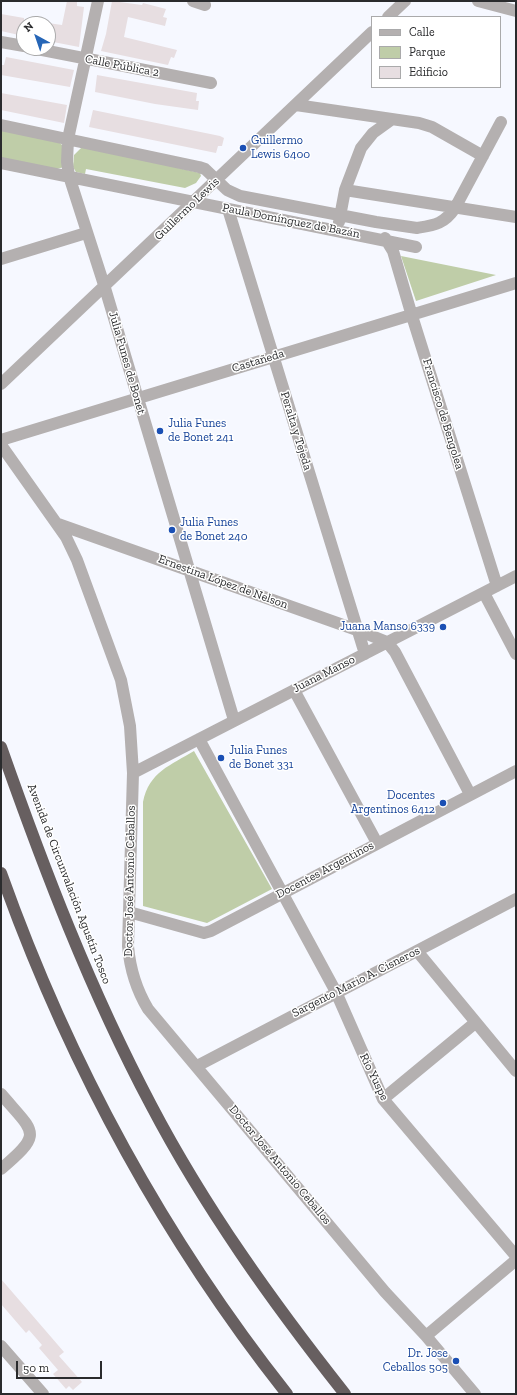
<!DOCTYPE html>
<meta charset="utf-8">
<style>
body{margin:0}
#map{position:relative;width:517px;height:1395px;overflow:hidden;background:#f6f8ff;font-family:"Zilla Slab",serif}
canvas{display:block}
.frame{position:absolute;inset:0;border:2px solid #2a2b2d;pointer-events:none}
.legend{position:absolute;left:371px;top:16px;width:130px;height:72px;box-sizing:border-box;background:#fff;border:1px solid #aaaaab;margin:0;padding:5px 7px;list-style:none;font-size:12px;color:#2a2b2d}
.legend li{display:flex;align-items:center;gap:8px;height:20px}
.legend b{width:20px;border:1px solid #aaaaab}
.north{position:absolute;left:16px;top:16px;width:40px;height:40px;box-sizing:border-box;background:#fff;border:1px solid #aaaaab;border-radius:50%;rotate:320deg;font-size:11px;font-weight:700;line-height:16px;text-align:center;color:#2a2b2d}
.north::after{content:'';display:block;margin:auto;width:14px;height:18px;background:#2666b7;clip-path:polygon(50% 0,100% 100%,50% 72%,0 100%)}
.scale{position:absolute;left:16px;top:1361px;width:86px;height:18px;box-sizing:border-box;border:2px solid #2a2b2d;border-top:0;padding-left:5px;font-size:12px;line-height:14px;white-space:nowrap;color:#2a2b2d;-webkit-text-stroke:3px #fff;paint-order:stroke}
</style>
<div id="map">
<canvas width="517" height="1395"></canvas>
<div class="frame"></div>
<ul class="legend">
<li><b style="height:5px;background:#b4b0b0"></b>Calle</li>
<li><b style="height:11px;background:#bfcda8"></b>Parque</li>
<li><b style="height:11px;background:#e7dee1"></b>Edificio</li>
</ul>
<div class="north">N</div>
<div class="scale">50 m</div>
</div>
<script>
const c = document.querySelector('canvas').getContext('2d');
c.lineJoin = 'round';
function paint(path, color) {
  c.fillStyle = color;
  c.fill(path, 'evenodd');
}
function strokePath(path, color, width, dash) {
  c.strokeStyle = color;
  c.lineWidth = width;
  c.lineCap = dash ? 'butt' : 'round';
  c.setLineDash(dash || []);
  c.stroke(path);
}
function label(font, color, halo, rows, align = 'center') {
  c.font = font + ' "Zilla Slab",serif';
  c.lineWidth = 3;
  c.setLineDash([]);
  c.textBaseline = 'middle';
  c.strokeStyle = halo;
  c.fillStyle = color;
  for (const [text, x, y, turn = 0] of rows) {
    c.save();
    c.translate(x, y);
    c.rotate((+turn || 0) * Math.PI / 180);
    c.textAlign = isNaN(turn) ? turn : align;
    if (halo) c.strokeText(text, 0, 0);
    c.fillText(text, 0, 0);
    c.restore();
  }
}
paint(new Path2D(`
 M 1,130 L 60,143 L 63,146 L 64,167 L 57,169 L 1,158 Z
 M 83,146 L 200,173 L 201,176 L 196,183 L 185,188 L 86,169 L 85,174 L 76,172 L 73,167 L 74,155 Z
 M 401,256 L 496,275 L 416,301 Z
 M 194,751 L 272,889 L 207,923 L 143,906 L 143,802 C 149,772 171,765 194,751 Z`), '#bfcda8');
paint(new Path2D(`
 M 67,1 L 77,1 L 77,6 L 84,7 L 79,47 L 48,41 L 48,23 L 62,25 Z
 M 112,1 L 142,5 L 143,3 L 166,9 L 163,17 L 167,18 L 165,26 L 128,17 L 124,37 L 177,50 L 174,58 L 171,57 L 168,65 L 101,51 L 106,34 Z
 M 1,14 L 24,18 L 24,28 L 20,28 L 19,35 L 1,31 Z
 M 6,57 L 74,70 L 70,87 L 1,75 L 1,65 L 4,65 Z
 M 97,75 L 197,93 L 196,101 L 199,101 L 198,110 L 155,104 L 95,92 Z
 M 1,93 L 67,105 L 64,123 L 1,110 Z
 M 93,110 L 220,136 L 224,138 L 222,146 L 218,146 L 216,153 L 89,127 Z
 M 1,1279 L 64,1352 L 59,1356 L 82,1382 L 73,1390 L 69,1386 L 66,1389 L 53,1374 L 58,1370 L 39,1348 L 42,1345 L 29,1330 L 26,1333 L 1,1304 Z`), '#e7dee1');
strokePath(new Path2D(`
 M 98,1 L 68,139 L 67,162 L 69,176 L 105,288 L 234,720
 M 193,1 L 205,5
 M 478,1 L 516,11
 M 388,17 L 405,1
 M 1,42 L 24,46
 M 32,48 L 211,83
 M 296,105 L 419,123 L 432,127 L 483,156
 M 1,125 L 199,167 L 205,169 L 227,190 L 240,196 L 376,222 L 417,228 C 435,225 444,224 455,208 L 501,122
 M 1,163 L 416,247
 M 345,190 L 516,217
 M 228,209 L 365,654
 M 339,222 L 345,190 L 361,148 L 373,133 L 391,120
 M 385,238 L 393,251 L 412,316 L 497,586
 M 1,259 L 86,233
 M 1,384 L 372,32
 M 1,440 L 516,283
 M 1,445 L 66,537 L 77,560 L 121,680 L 130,726 L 133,773 L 128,946 C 130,969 136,989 148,1009 L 385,1292 L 426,1336 L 475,1394
 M 58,524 L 357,630 L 387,642 L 395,652 L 470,794
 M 484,593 L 516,654
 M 294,690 L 377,843
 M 199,739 L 336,992 L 383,1099 L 516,1256
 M 133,773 L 516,576
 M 129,912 L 204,933 L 211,931 L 516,771
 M 417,951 L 516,1071
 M 197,1066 L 516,899
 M 1,1094 C 35,1134 44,1132 1,1169
 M 383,1099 L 475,1023
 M 426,1336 L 516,1260
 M 1,1346 L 43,1394`), '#b4b0b0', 12);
strokePath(new Path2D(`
 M 1,747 C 44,869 90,990 151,1105 C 205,1208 273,1303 345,1394
 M 1,873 C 68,1061 163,1237 287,1394`), '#675f60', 12);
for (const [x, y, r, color] of [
 [243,148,4,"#1a4fb4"],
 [160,431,4,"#1a4fb4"],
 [172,530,4,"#1a4fb4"],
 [443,627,4,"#1a4fb4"],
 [221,758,4,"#1a4fb4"],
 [443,803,4,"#1a4fb4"],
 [456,1361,4,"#1a4fb4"]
]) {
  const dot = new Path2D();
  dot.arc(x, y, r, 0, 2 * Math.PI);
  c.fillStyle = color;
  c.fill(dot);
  strokePath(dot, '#fff', 1.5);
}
label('12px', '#2a2b2d', '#fff', [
 ["Calle Pública 2",122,66,11],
 ["Guillermo Lewis",187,209,-44],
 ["Paula Domínguez de Bazán",291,221,11],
 ["Castañeda",258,361,-17],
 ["Julia Funes de Bonet",127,363,74],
 ["Francisco de Bengolea",443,414,73],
 ["Peralta y Tejeda",296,431,73],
 ["Ernestina López de Nelson",223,582,20],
 ["Juana Manso",324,674,-27],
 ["Docentes Argentinos",325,870,-28],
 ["Doctor José Antonio Ceballos",130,881,-89],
 ["Avenida de Circunvalación Agustín Tosco",69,884,69],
 ["Sargento Mario A. Cisneros",356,982,-27],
 ["Río Yuspe",374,1077,64],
 ["Doctor José Antonio Ceballos",280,1165,50]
]);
label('12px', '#164399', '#fff', [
 ["Guillermo",251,141],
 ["Lewis 6400",251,155],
 ["Julia Funes",168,424],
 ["de Bonet 241",168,438],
 ["Julia Funes",180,523],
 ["de Bonet 240",180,537],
 ["Juana Manso 6339",435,627,"right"],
 ["Julia Funes",229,751],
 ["de Bonet 331",229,765],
 ["Docentes",435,796,"right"],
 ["Argentinos 6412",435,810,"right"],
 ["Dr. Jose",448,1354,"right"],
 ["Ceballos 505",448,1368,"right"]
], 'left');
</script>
